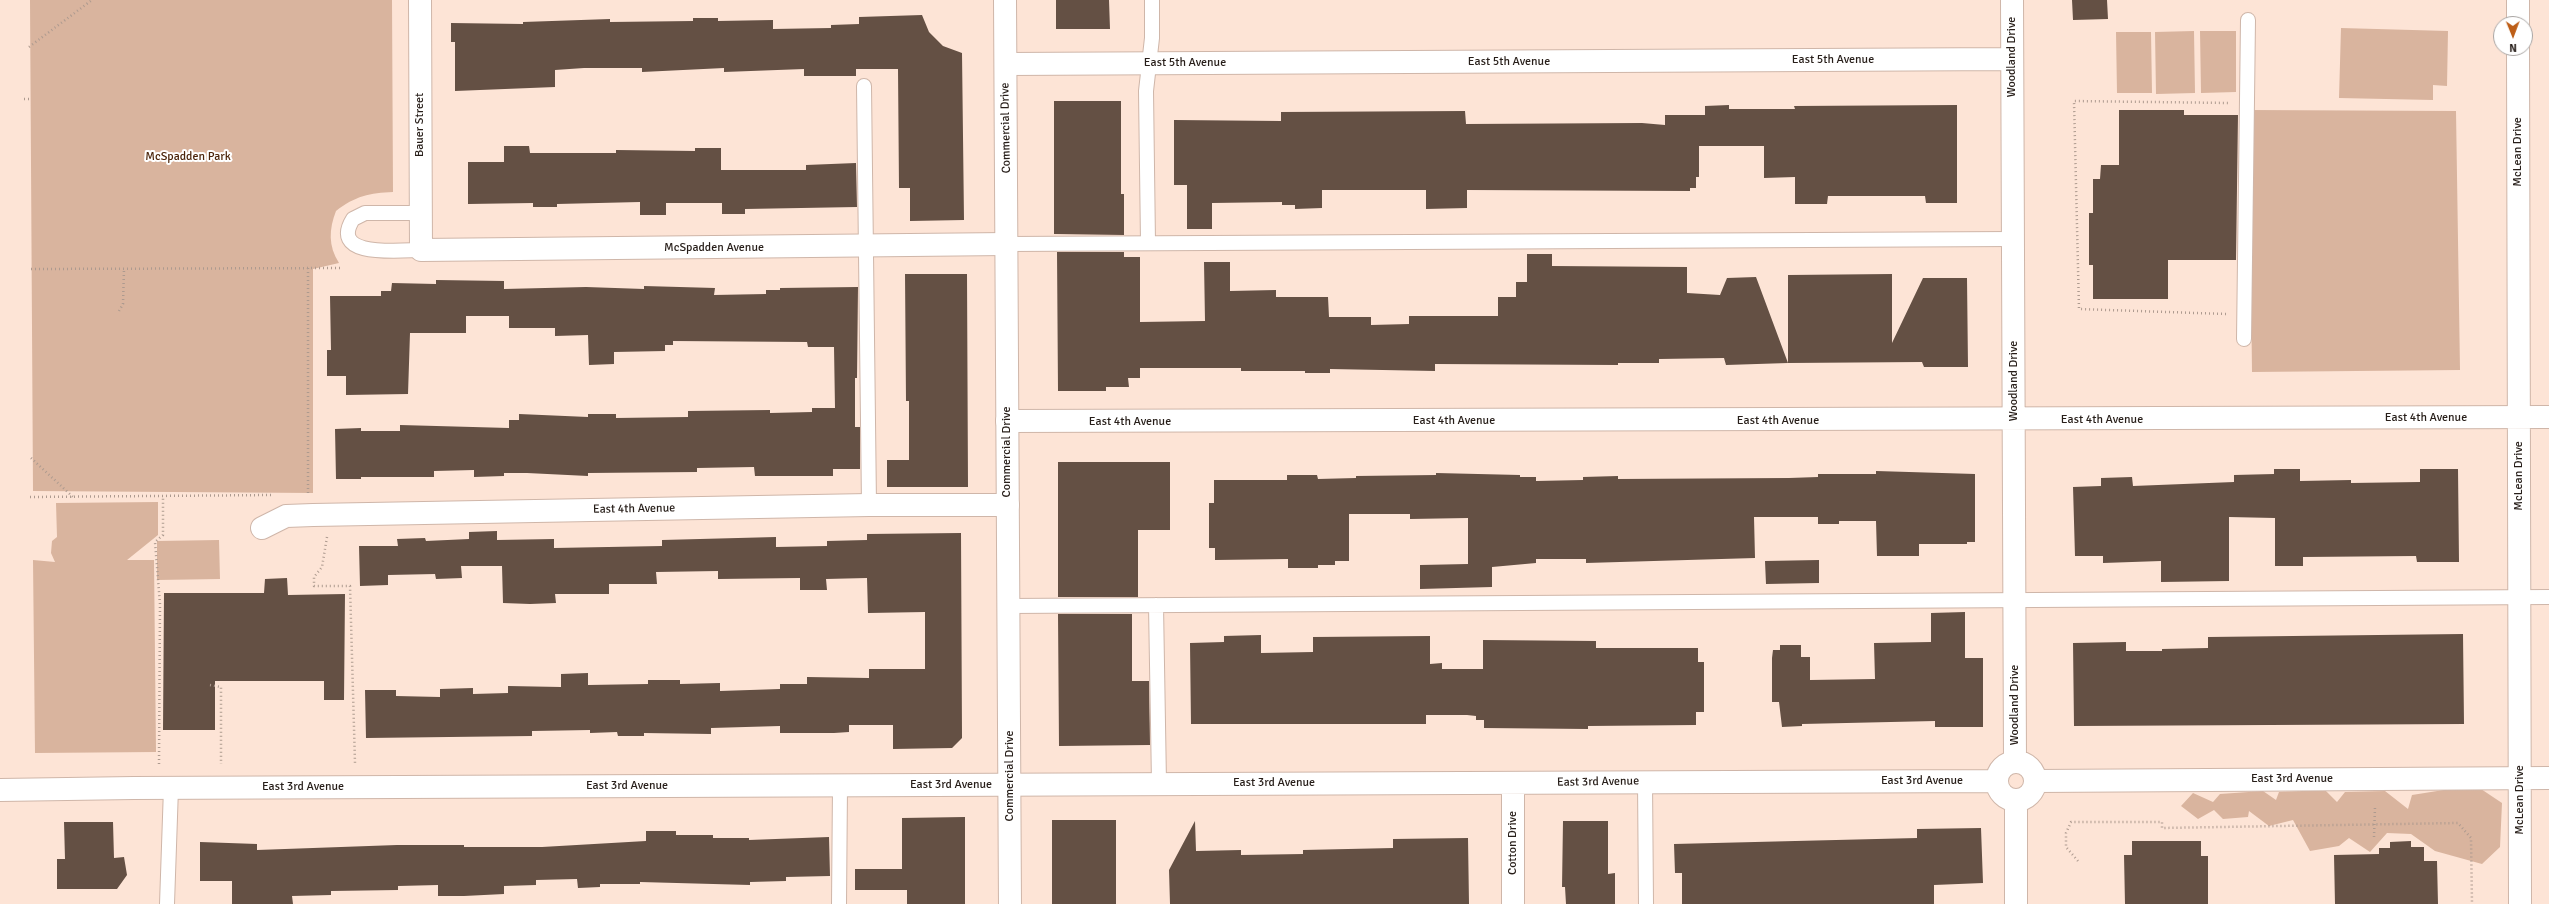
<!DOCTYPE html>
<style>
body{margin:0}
#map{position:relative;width:2549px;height:904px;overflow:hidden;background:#fde4d6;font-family:Signika,sans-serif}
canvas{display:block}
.north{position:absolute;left:2493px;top:16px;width:40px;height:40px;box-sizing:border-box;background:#fff;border:1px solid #a9a5a3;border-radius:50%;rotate:179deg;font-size:11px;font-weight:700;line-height:16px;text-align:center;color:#271e19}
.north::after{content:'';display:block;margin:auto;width:14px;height:18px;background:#bd5e17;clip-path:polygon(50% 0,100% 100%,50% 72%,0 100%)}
</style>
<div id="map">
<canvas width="2549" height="904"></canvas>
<div class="north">N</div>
</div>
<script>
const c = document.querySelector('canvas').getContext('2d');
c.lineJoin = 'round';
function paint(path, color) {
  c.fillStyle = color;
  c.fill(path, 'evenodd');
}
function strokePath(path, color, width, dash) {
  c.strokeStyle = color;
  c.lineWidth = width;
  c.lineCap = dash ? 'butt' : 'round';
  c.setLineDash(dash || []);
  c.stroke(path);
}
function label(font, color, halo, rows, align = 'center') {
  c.font = font + ' Signika,sans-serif';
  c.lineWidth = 4;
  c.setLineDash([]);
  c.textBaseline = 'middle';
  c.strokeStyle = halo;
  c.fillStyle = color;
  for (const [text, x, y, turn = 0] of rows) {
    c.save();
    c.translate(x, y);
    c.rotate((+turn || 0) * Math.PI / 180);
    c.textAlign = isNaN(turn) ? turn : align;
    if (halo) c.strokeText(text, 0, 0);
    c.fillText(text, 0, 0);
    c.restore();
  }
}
paint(new Path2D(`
 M 30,0 L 392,0 L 393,192 C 370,193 355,196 336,211 C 329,229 328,246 339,263 L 313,269 L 313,493 L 33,491 Z
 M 2341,28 L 2448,31 L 2447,86 L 2433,85 L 2433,100 L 2339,98 Z
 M 2194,31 L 2195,93 L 2156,94 L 2155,32 Z
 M 2200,31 L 2236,31 L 2236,92 L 2201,93 Z
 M 2116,32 L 2151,32 L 2152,93 L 2117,93 Z
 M 2249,110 L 2456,111 L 2460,370 L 2252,372 Z
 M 158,502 L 158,535 L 127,560 L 154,560 L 156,752 L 35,753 L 33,560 L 55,562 L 51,553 L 52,541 L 57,537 L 56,503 Z
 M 219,540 L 220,579 L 157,580 L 157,541 Z
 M 2475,785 L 2502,803 L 2500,847 L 2482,864 L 2435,851 L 2411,834 L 2387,833 L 2370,852 L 2349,838 L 2339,846 L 2310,851 L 2293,820 L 2269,826 L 2249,811 L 2248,817 L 2223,819 L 2214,810 L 2198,819 L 2181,806 L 2193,793 L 2213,802 L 2220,794 L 2263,791 L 2276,800 L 2279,792 L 2325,790 L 2337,802 L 2345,792 L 2385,791 L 2408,809 L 2412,795 Z`), '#d9b49e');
paint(new Path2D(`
 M 1056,0 L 1109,0 L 1110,29 L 1056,29 Z
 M 2072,0 L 2107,0 L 2108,19 L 2073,20 Z
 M 922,15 L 929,32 L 943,46 L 962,53 L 964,220 L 910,221 L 910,188 L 899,188 L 898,69 L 856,69 L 856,76 L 804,76 L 804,69 L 724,72 L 724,68 L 642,72 L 642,68 L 584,68 L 555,70 L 555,87 L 455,91 L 455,42 L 451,42 L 451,23 L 523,24 L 523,22 L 610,19 L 610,22 L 693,21 L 693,18 L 718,18 L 718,21 L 773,20 L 773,29 L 831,28 L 831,25 L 859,24 L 859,17 Z
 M 1054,101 L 1121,101 L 1121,194 L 1124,194 L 1124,235 L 1054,234 Z
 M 1729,105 L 1729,109 L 1795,109 L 1794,106 L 1957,105 L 1957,203 L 1926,203 L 1925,196 L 1828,196 L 1827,204 L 1795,204 L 1795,177 L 1764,178 L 1764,146 L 1699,146 L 1699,177 L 1696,177 L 1696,188 L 1690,188 L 1690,191 L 1467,190 L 1467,208 L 1426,209 L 1426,190 L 1322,190 L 1322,208 L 1295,209 L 1295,205 L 1282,205 L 1282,202 L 1212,203 L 1212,229 L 1187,229 L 1187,185 L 1174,185 L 1174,120 L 1281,121 L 1281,112 L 1465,111 L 1466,124 L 1642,123 L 1665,125 L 1665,115 L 1705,115 L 1705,106 Z
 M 2119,110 L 2184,110 L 2184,115 L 2238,115 L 2236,260 L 2168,260 L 2168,299 L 2093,299 L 2093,265 L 2089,265 L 2089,213 L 2093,213 L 2093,179 L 2100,179 L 2101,165 L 2119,165 Z
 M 504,146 L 529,146 L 530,153 L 616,153 L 616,150 L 695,151 L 695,148 L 721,148 L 721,170 L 806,170 L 806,165 L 856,163 L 857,207 L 745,209 L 745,214 L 722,214 L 722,203 L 666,203 L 666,215 L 640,215 L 640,202 L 557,204 L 557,207 L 533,207 L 533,203 L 468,204 L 468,162 L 504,162 Z
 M 1057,252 L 1124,252 L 1124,257 L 1140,257 L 1140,322 L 1205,321 L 1204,262 L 1230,262 L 1230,291 L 1276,290 L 1276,297 L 1328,297 L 1329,317 L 1371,317 L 1371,325 L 1409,324 L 1409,316 L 1498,316 L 1498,297 L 1516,297 L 1516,282 L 1527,282 L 1527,254 L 1552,254 L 1552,266 L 1687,267 L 1687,293 L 1720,295 L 1727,278 L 1756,277 L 1788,363 L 1726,365 L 1724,358 L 1659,359 L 1659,363 L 1618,363 L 1618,365 L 1435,364 L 1435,371 L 1330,369 L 1330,373 L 1305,373 L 1305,371 L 1241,371 L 1241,368 L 1140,368 L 1140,378 L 1128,378 L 1129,387 L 1106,387 L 1106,391 L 1058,391 Z
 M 905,274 L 967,274 L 968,487 L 887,487 L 887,460 L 909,460 L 909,401 L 906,401 Z
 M 1892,274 L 1892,343 L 1923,278 L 1967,278 L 1968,367 L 1924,367 L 1922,362 L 1788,363 L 1788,275 Z
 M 436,280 L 504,281 L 504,289 L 586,287 L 644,289 L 644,286 L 715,288 L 714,295 L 766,294 L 766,290 L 780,290 L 780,288 L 858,287 L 857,378 L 855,378 L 855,427 L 860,427 L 860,469 L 833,469 L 833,476 L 755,476 L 754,467 L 697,468 L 697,472 L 588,473 L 588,476 L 527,473 L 504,473 L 504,476 L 474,477 L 474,470 L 434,471 L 434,477 L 361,477 L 361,479 L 336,479 L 335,429 L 361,428 L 361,431 L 400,431 L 400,425 L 509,428 L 509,420 L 519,420 L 519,414 L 588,417 L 588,414 L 616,414 L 616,418 L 688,417 L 688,411 L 770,410 L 770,413 L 812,412 L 812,408 L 835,408 L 834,347 L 808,347 L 807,342 L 673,341 L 673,345 L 665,345 L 665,351 L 614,352 L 614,364 L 589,365 L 588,335 L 555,336 L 555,328 L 509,328 L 509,316 L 466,316 L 466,333 L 410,333 L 408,394 L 346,395 L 346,376 L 327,376 L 327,350 L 331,350 L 330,296 L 381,296 L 381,291 L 391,291 L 392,283 L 436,284 Z
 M 1058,462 L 1170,462 L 1170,530 L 1138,530 L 1138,597 L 1058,597 Z
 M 2274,469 L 2300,469 L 2300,481 L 2351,480 L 2351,483 L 2420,482 L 2420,469 L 2458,469 L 2459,562 L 2417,562 L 2416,556 L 2303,557 L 2303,566 L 2275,566 L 2275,518 L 2229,517 L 2229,581 L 2161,582 L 2161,561 L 2103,563 L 2103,556 L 2075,556 L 2073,487 L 2101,486 L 2101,478 L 2132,477 L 2133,486 L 2234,482 L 2234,475 L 2274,474 Z
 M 1876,471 L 1975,474 L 1975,542 L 1967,542 L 1967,544 L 1919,544 L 1919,556 L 1877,556 L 1876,521 L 1839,521 L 1839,524 L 1818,524 L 1818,517 L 1754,517 L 1755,558 L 1586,563 L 1586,559 L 1536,559 L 1536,563 L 1492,567 L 1492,587 L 1420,589 L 1420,565 L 1468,564 L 1468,518 L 1410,519 L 1410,514 L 1349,514 L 1349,561 L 1335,561 L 1335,565 L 1318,565 L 1318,568 L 1288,568 L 1288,559 L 1215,560 L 1215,548 L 1209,548 L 1209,503 L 1214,503 L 1214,480 L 1287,480 L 1287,475 L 1317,475 L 1318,479 L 1356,478 L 1356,476 L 1436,475 L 1436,473 L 1520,475 L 1520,477 L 1536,477 L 1536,481 L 1583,480 L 1583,477 L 1618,476 L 1618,479 L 1789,478 L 1818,477 L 1818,474 L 1876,474 Z
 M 497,531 L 497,540 L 554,539 L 554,548 L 662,546 L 662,540 L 776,537 L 776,547 L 827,546 L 827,541 L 867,540 L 867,534 L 961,533 L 962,738 L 952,748 L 893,749 L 893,725 L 849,725 L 849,732 L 834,733 L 780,733 L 780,726 L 711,728 L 711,734 L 644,733 L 644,736 L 618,736 L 617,732 L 590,733 L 590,730 L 532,731 L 532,736 L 366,738 L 365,690 L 396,690 L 396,696 L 440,697 L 440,689 L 473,688 L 473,694 L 508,693 L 508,686 L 561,687 L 561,674 L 588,673 L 588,685 L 648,684 L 648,680 L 680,680 L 680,684 L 720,683 L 720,691 L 780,689 L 780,684 L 807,684 L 807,677 L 869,678 L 869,669 L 925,669 L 925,612 L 868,613 L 867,578 L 826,579 L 827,590 L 800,590 L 800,578 L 718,579 L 718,571 L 656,572 L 657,584 L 609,584 L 609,594 L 555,594 L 556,603 L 530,604 L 503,603 L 502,566 L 461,566 L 462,578 L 436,579 L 435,574 L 388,575 L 388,585 L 360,586 L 359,546 L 398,546 L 397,539 L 425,538 L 426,541 L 469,539 L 469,532 Z
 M 1819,560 L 1819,583 L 1766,584 L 1765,561 Z
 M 287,578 L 288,595 L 345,594 L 344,700 L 324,700 L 324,681 L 215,681 L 215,730 L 163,730 L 164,593 L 264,593 L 265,579 Z
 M 1965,612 L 1965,658 L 1983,658 L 1983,727 L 1935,727 L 1935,721 L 1802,724 L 1802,726 L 1782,727 L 1779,702 L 1772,702 L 1772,658 L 1773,650 L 1780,650 L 1780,645 L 1801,645 L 1801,657 L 1810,657 L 1810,680 L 1875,679 L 1874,643 L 1931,642 L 1931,613 Z
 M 1058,614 L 1132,614 L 1132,681 L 1149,681 L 1150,745 L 1059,746 Z
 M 2463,634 L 2464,724 L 2074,726 L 2073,643 L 2126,642 L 2126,651 L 2162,651 L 2162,649 L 2208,648 L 2208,637 Z
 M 1261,635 L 1261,653 L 1313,652 L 1313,637 L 1430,636 L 1430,664 L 1442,663 L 1442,669 L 1483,669 L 1483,640 L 1596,641 L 1596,648 L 1698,648 L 1698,662 L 1704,662 L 1704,712 L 1696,712 L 1696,725 L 1588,726 L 1588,729 L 1484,728 L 1484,720 L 1476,720 L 1476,716 L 1467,715 L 1426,715 L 1426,724 L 1191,724 L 1190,643 L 1224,642 L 1224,636 Z
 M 965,817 L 965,904 L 907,904 L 907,890 L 855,890 L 855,869 L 902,869 L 902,818 Z
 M 1052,820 L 1116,820 L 1116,904 L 1052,904 Z
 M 1195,821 L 1196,851 L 1241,850 L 1241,855 L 1303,854 L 1303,850 L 1393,848 L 1393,839 L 1468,838 L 1469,904 L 1170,904 L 1169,870 Z
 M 1563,821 L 1608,821 L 1608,874 L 1615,873 L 1615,904 L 1566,904 L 1565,887 L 1562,887 Z
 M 64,822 L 113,822 L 114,858 L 124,857 L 127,875 L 117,889 L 57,889 L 57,859 L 65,859 Z
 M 1981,828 L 1983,883 L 1934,885 L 1934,904 L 1682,904 L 1682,873 L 1675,873 L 1674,844 L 1917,838 L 1917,829 Z
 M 646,831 L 676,831 L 676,835 L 713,835 L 713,838 L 749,838 L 749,840 L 829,837 L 830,876 L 786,877 L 786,881 L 750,882 L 750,885 L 640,882 L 640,884 L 600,884 L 600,887 L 578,888 L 577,879 L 536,880 L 536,885 L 504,886 L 504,894 L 464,896 L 438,896 L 438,885 L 398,886 L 398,890 L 331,891 L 331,895 L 292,896 L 293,904 L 232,904 L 232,881 L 200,881 L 200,842 L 257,844 L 257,850 L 397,845 L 464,845 L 464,847 L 542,847 L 646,841 Z
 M 2132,841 L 2201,841 L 2201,856 L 2208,856 L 2208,904 L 2125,904 L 2124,855 L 2132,855 Z
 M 2411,841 L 2411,847 L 2424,847 L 2424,861 L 2437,861 L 2438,904 L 2335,904 L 2334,855 L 2379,854 L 2379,848 L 2390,848 L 2390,842 Z`), '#645044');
const service = new Path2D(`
 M 864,86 L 869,505
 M 421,213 L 365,213 L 353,219 C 328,259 402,250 421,250
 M 1148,243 L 1146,91 L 1152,38 L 1152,0
 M 1007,244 L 2014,239
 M 2244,339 L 2248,20
 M 1156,605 L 1159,783
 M 1008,606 L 2549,597
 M 1645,781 L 1646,904
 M 167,904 L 171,788
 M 839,904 L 840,786`);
const minor = new Path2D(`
 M 420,0 L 421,250 L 1007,244
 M 2012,0 L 2015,761
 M 2518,0 L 2518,24
 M 2518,48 L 2520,904
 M 1006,64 L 2012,59
 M 1007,421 L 2549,417
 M 262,528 L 286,516 L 313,515 L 869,505 L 1008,505
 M1997 781a19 19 0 1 1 38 0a19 19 0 1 1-38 0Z
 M 2036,781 L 2549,778
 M 0,790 L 134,788 L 1997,781
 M 1513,904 L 1513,783
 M 2016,904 L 2016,800`);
const tertiary = new Path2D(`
 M 1005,0 L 1010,904`);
strokePath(service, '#cfb6a9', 16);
strokePath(minor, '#cfb6a9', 24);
strokePath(tertiary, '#cfb6a9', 24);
strokePath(new Path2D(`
 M 29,47 L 92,0
 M 24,99 L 30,99
 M 31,269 L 343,268
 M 119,311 L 123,304 L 124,269
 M 2226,314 L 2079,309 L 2074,101 L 2229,103
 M 31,458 L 73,497
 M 308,493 L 308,268
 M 30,497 L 273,495
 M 327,537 L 322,567 L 314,577 L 314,586 L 350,586 L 355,763
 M 210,685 L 221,687 L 221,764
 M 159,764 L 160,604 L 155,542 L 163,535 L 163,496
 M 2374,837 L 2375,807
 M 2078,861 L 2066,847 L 2066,833 L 2071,822 L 2162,822 L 2162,828 L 2458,823 L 2471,838 L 2472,904`), '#ad9a8f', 2.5, [1, 3]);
strokePath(service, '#fff', 14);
strokePath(minor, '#fff', 22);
strokePath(tertiary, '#fff', 22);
label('12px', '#271e19', '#fff', [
 ["Woodland Drive",2012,57,-90],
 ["East 5th Avenue",1833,60],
 ["East 5th Avenue",1509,62],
 ["East 5th Avenue",1185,63],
 ["Bauer Street",420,125,-90],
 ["Commercial Drive",1006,128,-91],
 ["McLean Drive",2518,152,-90],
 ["McSpadden Avenue",714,248],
 ["Woodland Drive",2014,381,-90],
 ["East 4th Avenue",2426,418],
 ["East 4th Avenue",2102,420],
 ["East 4th Avenue",1454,421],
 ["East 4th Avenue",1778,421],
 ["East 4th Avenue",1130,422],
 ["Commercial Drive",1007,452,-90],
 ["McLean Drive",2519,476,-90],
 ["East 4th Avenue",634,509,-1],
 ["Woodland Drive",2015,705,-90],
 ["Commercial Drive",1010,776,-90],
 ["East 3rd Avenue",2292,779],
 ["East 3rd Avenue",1922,781],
 ["East 3rd Avenue",1598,782,-1],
 ["East 3rd Avenue",1274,783],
 ["East 3rd Avenue",951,785],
 ["East 3rd Avenue",627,786],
 ["East 3rd Avenue",303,787],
 ["McLean Drive",2520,800,-90],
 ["Cotton Drive",1513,843,-90]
]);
label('12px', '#4c250b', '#fff', [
 ["McSpadden Park",188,157]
]);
</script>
